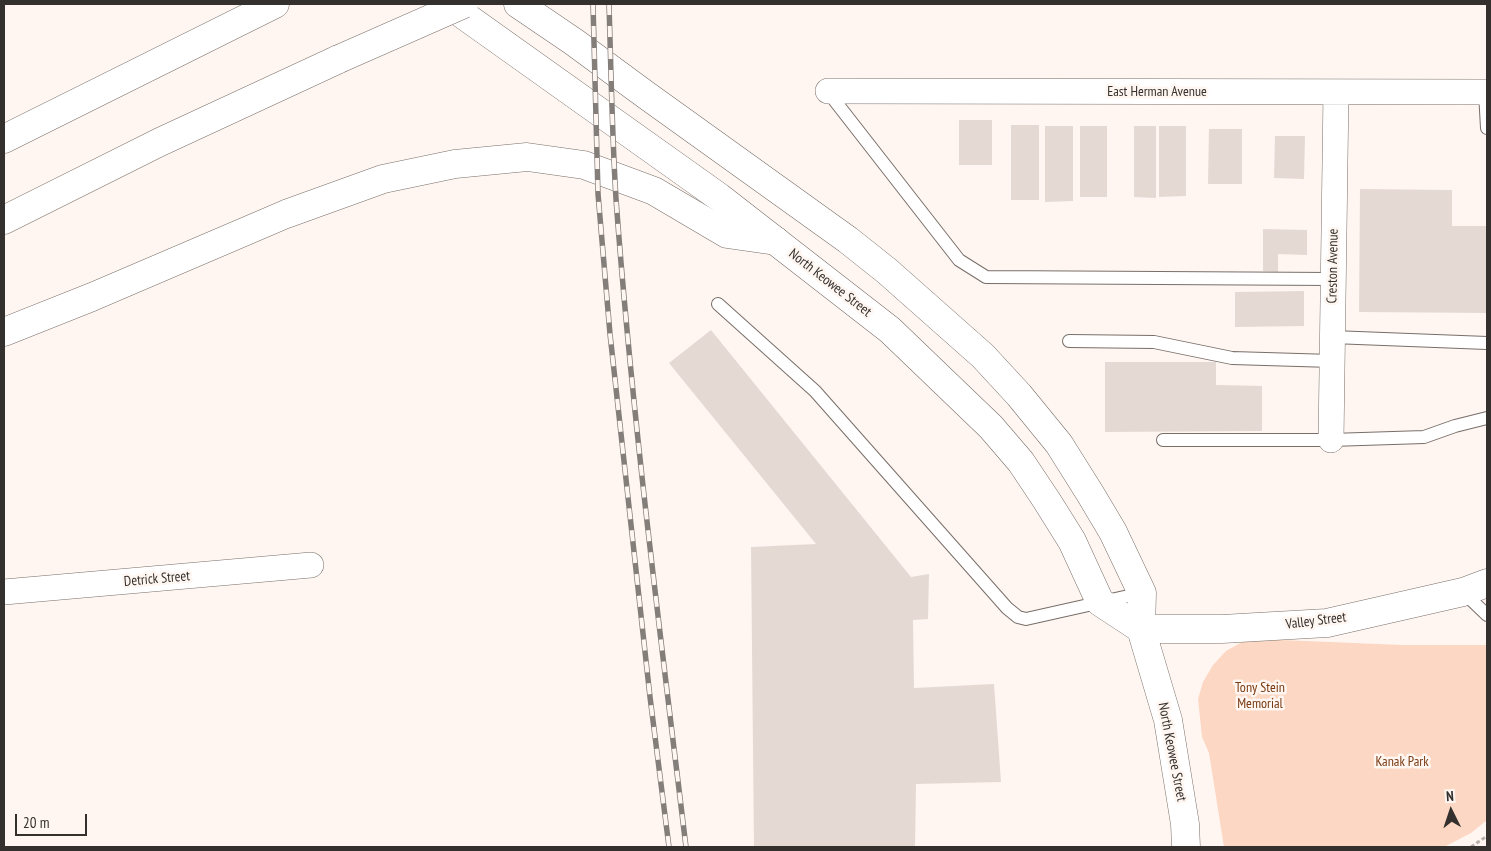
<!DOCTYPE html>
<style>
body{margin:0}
#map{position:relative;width:1491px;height:851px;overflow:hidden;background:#fff6f1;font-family:"PT Sans Narrow",sans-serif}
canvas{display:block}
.frame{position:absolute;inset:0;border:5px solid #34302d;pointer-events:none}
.north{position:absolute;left:1426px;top:786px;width:50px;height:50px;-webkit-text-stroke:4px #fff6f1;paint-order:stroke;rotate:356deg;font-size:14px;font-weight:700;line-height:20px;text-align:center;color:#34302d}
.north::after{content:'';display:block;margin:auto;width:18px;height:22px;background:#34302d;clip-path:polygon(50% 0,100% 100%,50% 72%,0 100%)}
.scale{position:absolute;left:15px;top:814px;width:72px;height:22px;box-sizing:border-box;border:2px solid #34302d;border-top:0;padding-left:6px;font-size:15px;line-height:18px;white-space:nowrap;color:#34302d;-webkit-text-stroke:4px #fff6f1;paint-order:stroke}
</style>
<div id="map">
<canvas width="1491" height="851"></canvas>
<div class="frame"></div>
<div class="north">N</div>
<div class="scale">20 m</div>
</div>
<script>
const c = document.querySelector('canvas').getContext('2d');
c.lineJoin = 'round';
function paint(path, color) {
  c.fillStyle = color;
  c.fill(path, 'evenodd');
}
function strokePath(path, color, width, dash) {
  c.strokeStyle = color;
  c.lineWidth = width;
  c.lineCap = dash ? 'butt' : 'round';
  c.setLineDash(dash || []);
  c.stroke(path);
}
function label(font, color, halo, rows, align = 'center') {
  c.font = font + ' "PT Sans Narrow",sans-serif';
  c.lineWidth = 5;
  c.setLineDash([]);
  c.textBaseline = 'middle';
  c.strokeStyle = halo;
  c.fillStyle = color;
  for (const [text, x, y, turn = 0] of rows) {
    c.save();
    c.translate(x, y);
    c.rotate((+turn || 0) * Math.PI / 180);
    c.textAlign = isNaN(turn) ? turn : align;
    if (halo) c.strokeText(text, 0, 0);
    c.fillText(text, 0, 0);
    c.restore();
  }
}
paint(new Path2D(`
 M 1281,640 L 1402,645 L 1487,645 L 1487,820 L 1471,833 L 1444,847 L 1224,847 L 1209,753 L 1202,737 L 1198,699 L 1203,682 L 1213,665 L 1226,651 L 1244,641 Z`), '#fcd7c3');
paint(new Path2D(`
 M 959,120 L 992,120 L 992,165 L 959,165 Z
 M 1011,125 L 1039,125 L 1039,200 L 1011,200 Z
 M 1045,126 L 1073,126 L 1073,201 L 1045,202 Z
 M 1080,126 L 1107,126 L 1107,197 L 1080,197 Z
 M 1134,126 L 1156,126 L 1156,198 L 1134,197 Z
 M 1159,126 L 1186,126 L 1186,196 L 1159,197 Z
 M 1209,129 L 1242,129 L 1242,184 L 1208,184 Z
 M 1275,136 L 1305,136 L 1304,179 L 1274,178 Z
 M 1360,189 L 1452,190 L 1452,226 L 1487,226 L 1487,313 L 1359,312 Z
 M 1263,229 L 1307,230 L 1307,255 L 1278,254 L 1278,272 L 1263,271 Z
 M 1304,291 L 1304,326 L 1235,327 L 1235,292 Z
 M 711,330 L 911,577 L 929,574 L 928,619 L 913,620 L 914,688 L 994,684 L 1001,782 L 916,784 L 915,847 L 754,847 L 751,547 L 816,544 L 669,363 Z
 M 1105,362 L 1216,362 L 1216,385 L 1262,386 L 1262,431 L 1105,432 Z`), '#e5d9d4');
const service = new Path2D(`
 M 828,92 L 959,260 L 986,277 L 1333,279
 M 1485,92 L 1487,128
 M 718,304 L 815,391 L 1007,608 L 1018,617 L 1026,619 L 1142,593
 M 1332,337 L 1487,343
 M 1069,341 L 1154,342 L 1232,358 L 1332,361
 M 1163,440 L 1331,440 L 1424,437 L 1455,426 L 1487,418
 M 1463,592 L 1487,615`);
const minor = new Path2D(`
 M 828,91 L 1487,92
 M 1331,440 L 1336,92
 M 4,592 L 311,565`);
const secondary = new Path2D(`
 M 448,4 L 719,197 L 890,330 L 991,427 L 1021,462 L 1047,501 L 1072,541 L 1100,602 L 1141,629
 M 518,4 L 574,42 L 646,95 L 848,240 L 887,271 L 983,356 L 1019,395 L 1059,444 L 1091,495 L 1113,532 L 1142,593 L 1141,629 L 1168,720 L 1185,824 L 1186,847
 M 1141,629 L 1222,629 L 1327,623 L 1463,592 L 1487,583`);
const motorway = new Path2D(`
 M 4,139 L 275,4
 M 4,220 L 160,142 L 339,59
 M 4,332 L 92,297 L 286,214 L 383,179 L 455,164 L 527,157 L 584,165 L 654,191 L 727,234 L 776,241`);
strokePath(service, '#786e69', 14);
strokePath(minor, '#786e69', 26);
strokePath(secondary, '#786e69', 29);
strokePath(motorway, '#786e69', 29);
strokePath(new Path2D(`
 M 1471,847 L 1487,836`), '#b7b0ac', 3, [4, 2.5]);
strokePath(service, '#fff', 12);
strokePath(minor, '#fff', 25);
strokePath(secondary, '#fff', 28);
strokePath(motorway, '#fff', 28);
const rail = new Path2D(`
 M 593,4 L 598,194 L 610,334 L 650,697 L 669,847
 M 609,4 C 611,69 612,134 616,199 C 632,416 660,632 686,847`);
strokePath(rail, '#847e7a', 5.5);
strokePath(rail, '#fff6f1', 4, [11]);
const motorwayBridge = new Path2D(`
 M 339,59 L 464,4`);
strokePath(motorwayBridge, '#786e69', 29, []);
strokePath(motorwayBridge, '#fff', 28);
label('14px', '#34302d', '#fff6f1', [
 ["East Herman Avenue",1157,92],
 ["Creston Avenue",1333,266,-89],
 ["North Keowee Street",830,283,38],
 ["Detrick Street",157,579,-5],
 ["Valley Street",1316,621,-7],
 ["North Keowee Street",1172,752,79]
]);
label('14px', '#783b13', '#fff6f1', [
 ["Tony Stein",1260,688],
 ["Memorial",1260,704],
 ["Kanak Park",1402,762]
]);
</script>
